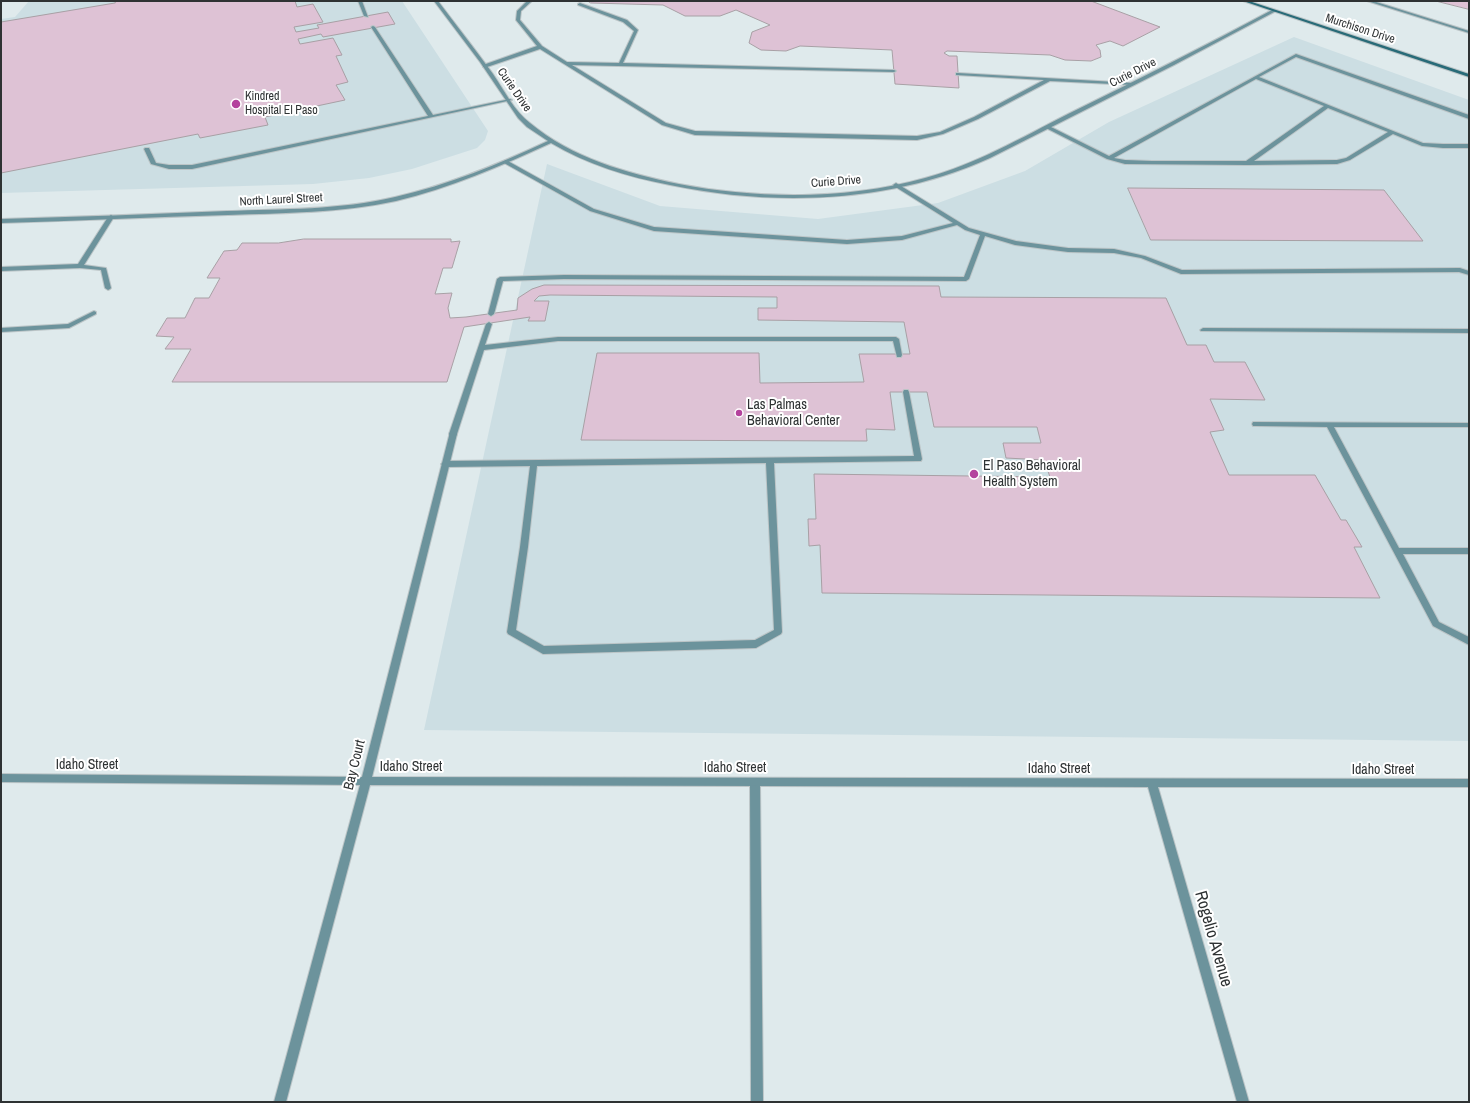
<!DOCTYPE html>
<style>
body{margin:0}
#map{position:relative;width:1470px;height:1103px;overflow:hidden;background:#dfeaec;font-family:"Archivo Narrow",sans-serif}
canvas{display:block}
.frame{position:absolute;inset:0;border:2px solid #2e3233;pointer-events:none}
</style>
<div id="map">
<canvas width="1470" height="1103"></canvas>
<div class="frame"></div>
</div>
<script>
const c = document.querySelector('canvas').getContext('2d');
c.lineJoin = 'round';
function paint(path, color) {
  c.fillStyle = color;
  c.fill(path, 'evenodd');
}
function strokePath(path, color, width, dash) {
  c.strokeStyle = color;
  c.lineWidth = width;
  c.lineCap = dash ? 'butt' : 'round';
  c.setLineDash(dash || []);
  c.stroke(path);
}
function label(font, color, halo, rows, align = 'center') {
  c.font = font + ' "Archivo Narrow",sans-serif';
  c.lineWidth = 4;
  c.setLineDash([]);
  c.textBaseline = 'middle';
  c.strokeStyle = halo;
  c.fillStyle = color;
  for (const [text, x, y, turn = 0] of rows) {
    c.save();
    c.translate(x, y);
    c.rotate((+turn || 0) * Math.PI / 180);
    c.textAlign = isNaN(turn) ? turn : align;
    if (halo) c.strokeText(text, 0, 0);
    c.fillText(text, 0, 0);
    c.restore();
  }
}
paint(new Path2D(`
 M 29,1 L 402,1 L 488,131 L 485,140 L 477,148 L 412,169 L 369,178 L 313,184 L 1,193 L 1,19 L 15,17 Z
 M 1294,37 L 1469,100 L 1469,741 L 424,730 L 547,164 L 660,206 L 818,219 L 938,203 L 1025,171 L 1109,122 Z`), '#ccdee3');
const building = new Path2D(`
 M 115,1 L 295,1 L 297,7 L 313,4 L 323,22 L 294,27 L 296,32 L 319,28 L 317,25 L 388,12 L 395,24 L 323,37 L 321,34 L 298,39 L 300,44 L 333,38 L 342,55 L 336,56 L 348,82 L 336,85 L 345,100 L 265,117 L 268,125 L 200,138 L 198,134 L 1,173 L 1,22 L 115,3 Z
 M 588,1 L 1091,1 L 1160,27 L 1123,46 L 1110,41 L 1096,45 L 1100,50 L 1101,57 L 1091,61 L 1065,60 L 1050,55 L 947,51 L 944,53 L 949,56 L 957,56 L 959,88 L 895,84 L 892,50 L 800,46 L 786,51 L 761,50 L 749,43 L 752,32 L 770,25 L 736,10 L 720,16 L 685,16 L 663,5 L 591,3 Z
 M 1436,1 L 1469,1 L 1469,9 Z
 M 1128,188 L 1384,190 L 1423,241 L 1151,240 Z
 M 304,239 L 451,239 L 451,242 L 460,241 L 452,268 L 443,268 L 435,294 L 452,293 L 448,308 L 450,318 L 466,317 L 517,310 L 518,298 L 532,289 L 544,285 L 939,286 L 941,297 L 1166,298 L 1187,345 L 1206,345 L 1214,362 L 1245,362 L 1265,400 L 1210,399 L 1224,430 L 1210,432 L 1229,475 L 1315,475 L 1341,520 L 1346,520 L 1362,547 L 1354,547 L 1380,598 L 822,593 L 820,545 L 809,546 L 808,519 L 816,519 L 814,474 L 1050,477 L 1044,460 L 1006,458 L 1003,443 L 1041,443 L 1037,427 L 934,427 L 927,392 L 890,392 L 895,430 L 866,429 L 867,441 L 581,440 L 597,353 L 759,353 L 760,383 L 864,382 L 859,354 L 910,354 L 904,322 L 758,320 L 758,308 L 777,308 L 777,297 L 550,295 L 539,296 L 534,301 L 549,301 L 545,321 L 528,321 L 530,317 L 464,327 L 447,382 L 172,382 L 191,349 L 165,349 L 174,337 L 156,336 L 167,318 L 185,318 L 195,298 L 209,298 L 220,278 L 207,278 L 224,251 L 237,250 L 242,243 L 278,243 Z`);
paint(building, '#dec2d5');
strokePath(building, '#a8a0a5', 1);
const lane = new Path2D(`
 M 358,1 L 362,1 L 368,17 L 364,16 Z
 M 527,1 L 532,1 L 521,11 L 520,20 L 542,46 L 567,62 L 619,63 L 634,31 L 623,22 L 578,5 L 578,4 L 580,3 L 627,20 L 638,30 L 623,63 L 894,70 L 896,71 L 894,72 L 572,65 L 666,123 L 695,131 L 917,136 L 940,132 L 974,117 L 1044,80 L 956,75 L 956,73 L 958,73 L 1133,83 L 1135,84 L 1133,85 L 1050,81 L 978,119 L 943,134 L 917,140 L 695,135 L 662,125 L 540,49 L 487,67 L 483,67 L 483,65 L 537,46 L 516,20 L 517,11 Z
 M 1367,1 L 1373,1 L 1469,31 L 1469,33 Z
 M 373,26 L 375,27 L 433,115 L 510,99 L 512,100 L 192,169 L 169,169 L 151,164 L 144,149 L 145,148 L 149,148 L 156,163 L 169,165 L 192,165 L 428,116 L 371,27 Z
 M 1296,54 L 1469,115 L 1469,119 L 1296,57 L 1259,77 L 1423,143 L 1443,144 L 1469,144 L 1469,148 L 1443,148 L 1422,146 L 1393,134 L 1350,160 L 1337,164 L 1247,165 L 1125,164 L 1107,159 L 1044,127 L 1049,126 L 1109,156 ZM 1256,79 L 1324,106 L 1246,161 L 1152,161 L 1125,160 L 1114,158 ZM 1328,108 L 1388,132 L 1346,158 L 1337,160 L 1254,161 Z
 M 506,160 L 594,209 L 654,227 L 847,240 L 902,236 L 953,223 L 894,186 L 893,185 L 896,183 L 969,228 L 1016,241 L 1068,248 L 1114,249 L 1145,256 L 1182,270 L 1460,268 L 1469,271 L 1469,275 L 1459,272 L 1181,274 L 1141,258 L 1114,253 L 1068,252 L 1015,245 L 985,236 L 969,279 L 966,281 L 564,279 L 503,281 L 494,314 L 491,316 L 488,314 L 497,279 L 500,277 L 564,275 L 964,277 L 980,235 L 965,230 L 957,225 L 902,240 L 847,244 L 654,231 L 590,211 L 504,163 L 503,162 Z
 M 111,215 L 114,217 L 84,265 L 106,268 L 111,288 L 110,289 L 108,290 L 105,288 L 101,270 L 80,268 L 1,271 L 1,267 L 78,264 L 108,217 Z
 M 94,311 L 96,312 L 96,314 L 69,328 L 1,332 L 1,328 L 68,324 Z
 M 489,322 L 492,324 L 485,345 L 558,337 L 896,337 L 899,339 L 902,355 L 901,357 L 897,357 L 893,341 L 558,341 L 484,350 L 457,434 L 456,436 L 450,436 L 449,434 L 486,324 Z
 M 1203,328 L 1469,329 L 1469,333 L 1201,331 L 1200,330 Z
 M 904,390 L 908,390 L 909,392 L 922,459 L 921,461 L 774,463 L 782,632 L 781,634 L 756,648 L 543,654 L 508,634 L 507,632 L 520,547 L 530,466 L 445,467 L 441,464 L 445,461 L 914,456 L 903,392 ZM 766,463 L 774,630 L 755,640 L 544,646 L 516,630 L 528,547 L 537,466 Z
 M 1253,422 L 1469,423 L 1469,427 L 1334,427 L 1399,548 L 1469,548 L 1469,554 L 1403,554 L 1439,622 L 1469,637 L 1469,645 L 1433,626 L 1327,427 L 1256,426 L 1253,426 L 1252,424 Z
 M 755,778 L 758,779 L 760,782 L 763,1102 L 751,1102 L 750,782 L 752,779 Z`);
const street = new Path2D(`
 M 434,1 L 438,1 C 456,25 475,49 493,74 C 504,90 514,111 530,123 C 572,158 626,173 679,184 C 757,199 848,200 925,178 C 976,164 1021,138 1068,114 C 1137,80 1205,46 1272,10 L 1276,11 L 1174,65 L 990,158 C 891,203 776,207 670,185 C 628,177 588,165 551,143 C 501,166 450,188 396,201 C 341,213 284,213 228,215 C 152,217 77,221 1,223 L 1,219 C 76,217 152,214 227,211 C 283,209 340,210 395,197 C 448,185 499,164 548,141 L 527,127 L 518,118 L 480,62 Z
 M 450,432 L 456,432 L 457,434 L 372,777 L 1469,779 L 1469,787 L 1158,787 L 1249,1102 L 1237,1102 L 1148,787 L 370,785 L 286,1102 L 274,1102 L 360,785 L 1,782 L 1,774 L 362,777 Z`);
const secondary = new Path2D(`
 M 1243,1 L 1249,1 L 1469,74 L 1469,77 Z`);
strokePath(lane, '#bcc5c7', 2);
strokePath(street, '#bcc5c7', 2);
strokePath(secondary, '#bcc5c7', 2);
paint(lane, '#6c939c');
paint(street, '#6c939c');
paint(secondary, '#286b78');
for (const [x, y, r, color] of [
 [236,104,5,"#b4429d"],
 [739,413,4,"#b4429d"],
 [974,474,5,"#b4429d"]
]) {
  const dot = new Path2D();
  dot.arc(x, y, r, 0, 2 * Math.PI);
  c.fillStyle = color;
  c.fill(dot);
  strokePath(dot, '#fff', 1.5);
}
label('12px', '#2e3233', '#fff', [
 ["Murchison Drive",1360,29,18],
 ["Curie Drive",1133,73,-27],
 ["Curie Drive",514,90,55],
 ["Curie Drive",836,182,-4],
 ["North Laurel Street",281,200,-3]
]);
label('12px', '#2e3233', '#fff', [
 ["Kindred",245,97],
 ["Hospital El Paso",245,111]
], 'left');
label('14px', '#2e3233', '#fff', [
 ["Las Palmas",747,405],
 ["Behavioral Center",747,421],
 ["El Paso Behavioral",983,466],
 ["Health System",983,482]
], 'left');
label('14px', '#2e3233', '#fff', [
 ["Idaho Street",87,765],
 ["Bay Court",355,765,-76],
 ["Idaho Street",411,767],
 ["Idaho Street",735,768],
 ["Idaho Street",1059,769],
 ["Idaho Street",1383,770]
]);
label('17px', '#2e3233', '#fff', [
 ["Rogelio Avenue",1213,939,74]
]);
</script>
